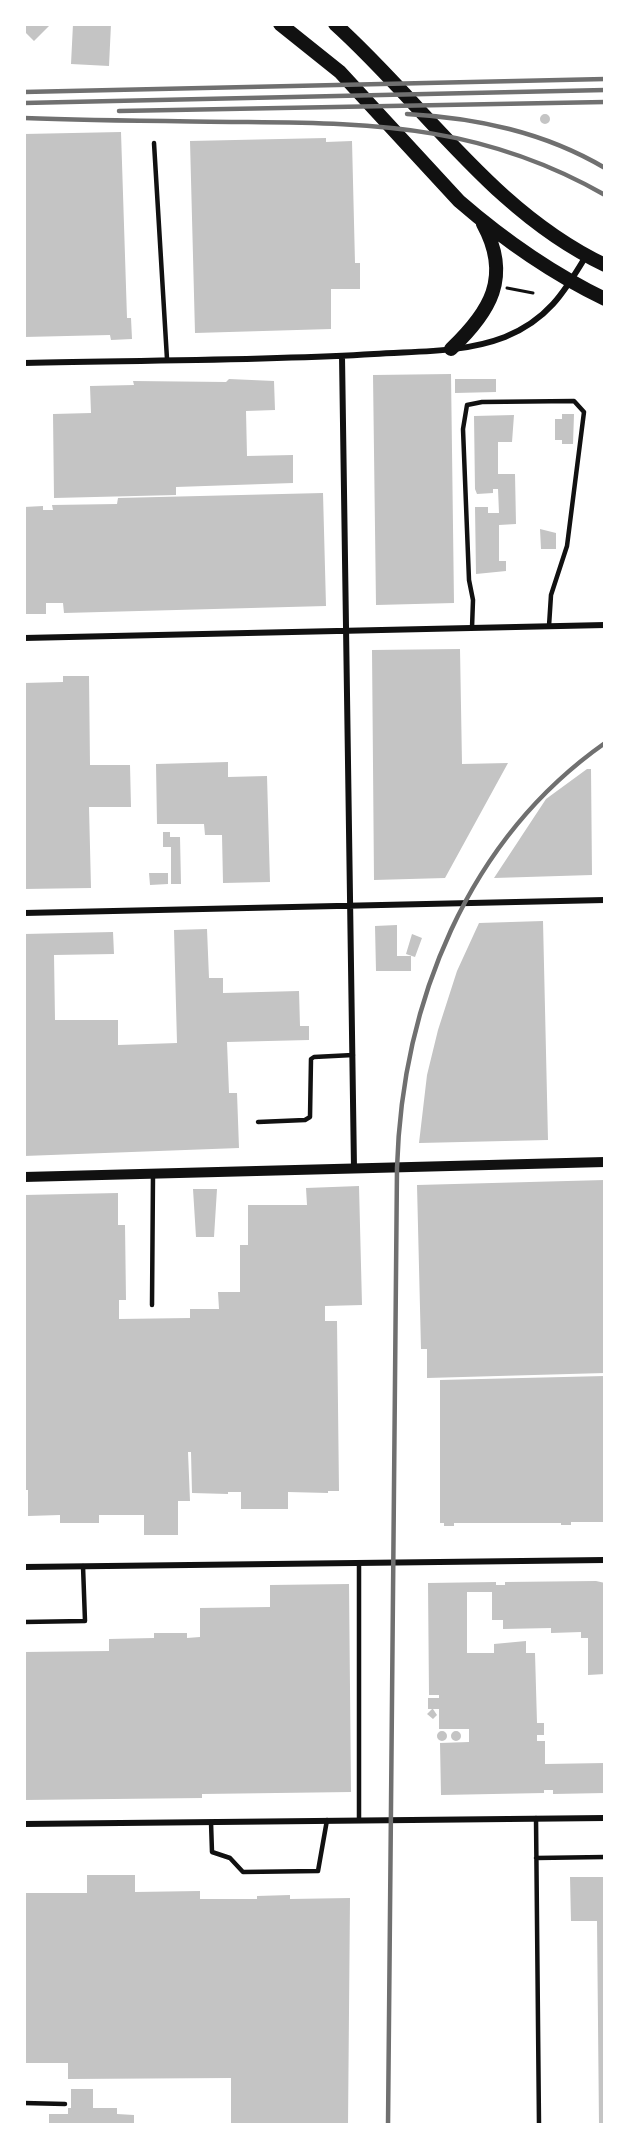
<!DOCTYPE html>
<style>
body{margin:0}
#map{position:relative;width:629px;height:2149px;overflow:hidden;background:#fff;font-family:Lato,sans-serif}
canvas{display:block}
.frame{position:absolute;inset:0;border:26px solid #fff;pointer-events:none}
</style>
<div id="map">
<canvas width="629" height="2149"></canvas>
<div class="frame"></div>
</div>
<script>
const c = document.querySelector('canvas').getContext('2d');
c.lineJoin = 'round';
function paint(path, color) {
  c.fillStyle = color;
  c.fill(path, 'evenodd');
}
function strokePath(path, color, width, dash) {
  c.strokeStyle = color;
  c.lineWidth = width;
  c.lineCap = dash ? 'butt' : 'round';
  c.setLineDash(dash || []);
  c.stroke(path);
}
paint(new Path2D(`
 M 24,24 L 51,24 L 34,41 L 24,31 Z
 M 73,24 L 111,24 L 109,66 L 71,64 Z
 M540 119a5 5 0 1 1 10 0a5 5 0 1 1-10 0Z
 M 121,132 L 127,318 L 131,318 L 132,339 L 111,340 L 110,335 L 24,337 L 24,134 Z
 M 326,138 L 326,142 L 352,141 L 355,263 L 360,263 L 360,289 L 331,289 L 331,329 L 195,333 L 190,141 Z
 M 451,374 L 454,603 L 376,605 L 373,375 Z
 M 229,379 L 274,381 L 275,410 L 246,411 L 247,456 L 293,455 L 293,483 L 176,487 L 176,495 L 54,498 L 53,414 L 91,413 L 90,386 L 134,385 L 133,381 L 226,382 Z
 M 455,379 L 496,379 L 496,392 L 455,393 Z
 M 562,414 L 574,414 L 573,444 L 562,444 L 562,440 L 555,440 L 555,419 L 562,419 Z
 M 514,415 L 512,442 L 498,442 L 498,474 L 515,474 L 516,524 L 499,525 L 499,561 L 506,561 L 506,571 L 476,574 L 475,507 L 488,507 L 488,513 L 499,513 L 498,489 L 493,489 L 493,493 L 477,494 L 475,489 L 474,416 Z
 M 323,493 L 326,606 L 64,613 L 63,603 L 46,603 L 46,614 L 24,614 L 24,507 L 43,506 L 43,510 L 53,510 L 52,505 L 117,504 L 118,498 Z
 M 540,529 L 556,533 L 556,549 L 541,549 Z
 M 460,649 L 462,764 L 508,763 L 445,878 L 374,880 L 372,650 Z
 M 63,676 L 89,676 L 90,765 L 130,765 L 131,807 L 89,807 L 91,888 L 24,889 L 24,683 L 63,682 Z
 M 228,762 L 228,777 L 267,776 L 270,882 L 223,883 L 222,835 L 205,835 L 204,824 L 157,824 L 156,764 Z
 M 587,769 L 591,769 L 592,875 L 494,878 L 546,799 Z
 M 163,832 L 170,832 L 170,837 L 180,837 L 181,884 L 171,884 L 171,847 L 163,847 Z
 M 149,873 L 168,873 L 168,884 L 150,885 Z
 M 543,921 L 548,1140 L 419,1143 L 427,1075 L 438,1030 L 457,971 L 479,923 Z
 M 397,925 L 397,956 L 411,956 L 411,971 L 376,971 L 375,926 Z
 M 207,929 L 209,978 L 223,978 L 223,993 L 299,991 L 300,1026 L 309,1026 L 309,1040 L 227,1042 L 229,1093 L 237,1093 L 239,1148 L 24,1156 L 24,934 L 113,932 L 114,954 L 54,955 L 55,1020 L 118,1020 L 118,1045 L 177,1043 L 174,930 Z
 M 412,934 L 422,938 L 415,957 L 406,954 Z
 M 605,1180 L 605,1373 L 427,1378 L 427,1349 L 421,1349 L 417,1185 Z
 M 359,1186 L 362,1305 L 325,1306 L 325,1321 L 337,1321 L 339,1491 L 328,1491 L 328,1493 L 288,1492 L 288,1509 L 241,1509 L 241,1492 L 228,1492 L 228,1494 L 192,1493 L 191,1452 L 188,1452 L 190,1501 L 178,1501 L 178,1535 L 144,1535 L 144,1515 L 99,1515 L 99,1523 L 60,1523 L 60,1515 L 28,1516 L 28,1490 L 24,1490 L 24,1195 L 118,1193 L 118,1225 L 125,1225 L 126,1300 L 119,1300 L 119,1319 L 190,1318 L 190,1309 L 219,1309 L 218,1292 L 240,1292 L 240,1245 L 248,1245 L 248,1205 L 307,1205 L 306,1188 Z
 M 193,1189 L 217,1189 L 214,1237 L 196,1237 Z
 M 605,1376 L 605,1522 L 571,1522 L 571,1525 L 561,1525 L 561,1523 L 454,1523 L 454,1526 L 444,1526 L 444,1523 L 440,1523 L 440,1380 Z
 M 596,1581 L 605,1583 L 605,1674 L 588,1675 L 588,1638 L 581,1638 L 581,1632 L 551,1633 L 551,1628 L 503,1629 L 503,1620 L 492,1620 L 492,1592 L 467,1592 L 467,1653 L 494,1653 L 494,1644 L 526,1641 L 526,1653 L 535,1653 L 537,1723 L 544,1723 L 544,1735 L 537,1735 L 537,1741 L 545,1741 L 545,1764 L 605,1763 L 605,1793 L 553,1794 L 553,1790 L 544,1790 L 544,1793 L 441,1795 L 440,1743 L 469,1742 L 469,1729 L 439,1729 L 439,1709 L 433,1709 L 437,1715 L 433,1719 L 427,1714 L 432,1709 L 428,1709 L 428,1698 L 439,1698 L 439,1695 L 429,1695 L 428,1583 L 496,1582 L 496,1585 L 505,1585 L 505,1582 Z
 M 349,1584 L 351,1792 L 202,1794 L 202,1798 L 24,1800 L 24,1652 L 109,1651 L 109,1639 L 154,1638 L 154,1633 L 187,1633 L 187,1638 L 200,1637 L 200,1608 L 270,1607 L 270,1585 Z
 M451 1736a5 5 0 1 1 10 0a5 5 0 1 1-10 0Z
 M437 1736a5 5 0 1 1 10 0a5 5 0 1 1-10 0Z
 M 87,1875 L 135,1875 L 135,1892 L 200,1891 L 200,1899 L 257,1899 L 257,1896 L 290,1895 L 290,1899 L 350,1898 L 348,2125 L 231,2125 L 231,2078 L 68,2079 L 68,2063 L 24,2063 L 24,1893 L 87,1893 Z
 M 570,1877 L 605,1877 L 605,2125 L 599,2125 L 597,1921 L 571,1921 Z
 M 71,2089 L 93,2089 L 93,2108 L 117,2108 L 117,2114 L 134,2115 L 134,2125 L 49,2125 L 49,2114 L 68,2114 L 68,2108 L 71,2108 Z`), '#c4c4c4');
strokePath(new Path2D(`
 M 507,288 L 533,293`), '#111', 3);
strokePath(new Path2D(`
 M 154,143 L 167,359
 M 472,628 L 473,600 L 469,580 L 463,429 L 467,405 L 482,402 L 574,401 L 584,412 L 567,546 L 551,595 L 549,626
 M 258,1122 L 305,1120 L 310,1117 L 311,1059 L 314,1057 L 353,1055
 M 152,1305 L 153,1174
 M 359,1563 L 359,1820
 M 24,1622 L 85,1621 L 83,1566
 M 536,1818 L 539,2125
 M 211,1822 L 212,1852 L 230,1858 L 243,1872 L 318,1871 L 327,1820
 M 536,1858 L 605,1857
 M 24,2103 L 65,2104`), '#111', 4.5);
strokePath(new Path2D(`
 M 342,356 L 354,1168
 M 24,363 C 141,360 258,361 374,354 C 417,351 464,353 505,337 C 547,320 564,293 586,256
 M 24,638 L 605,625
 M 24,913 L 605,900
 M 24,1567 L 605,1560
 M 24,1824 L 605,1818`), '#111', 6);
strokePath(new Path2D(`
 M 24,1177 L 605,1162`), '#111', 10);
strokePath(new Path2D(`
 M 280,24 L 340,72 L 459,201 C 504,240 551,273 605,299
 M 335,24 C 424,104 493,212 605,265
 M 451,349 C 490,312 512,277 483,224`), '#111', 14);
strokePath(new Path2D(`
 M 24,92 L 605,79
 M 24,103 L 605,90
 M 119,111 L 605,102
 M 407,114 C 477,118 544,132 605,168
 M 24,118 C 99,121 173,121 248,122 C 380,123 486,127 605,195
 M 388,2125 L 397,1168 C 402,1003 467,840 605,743`), '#707070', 4.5);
</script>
